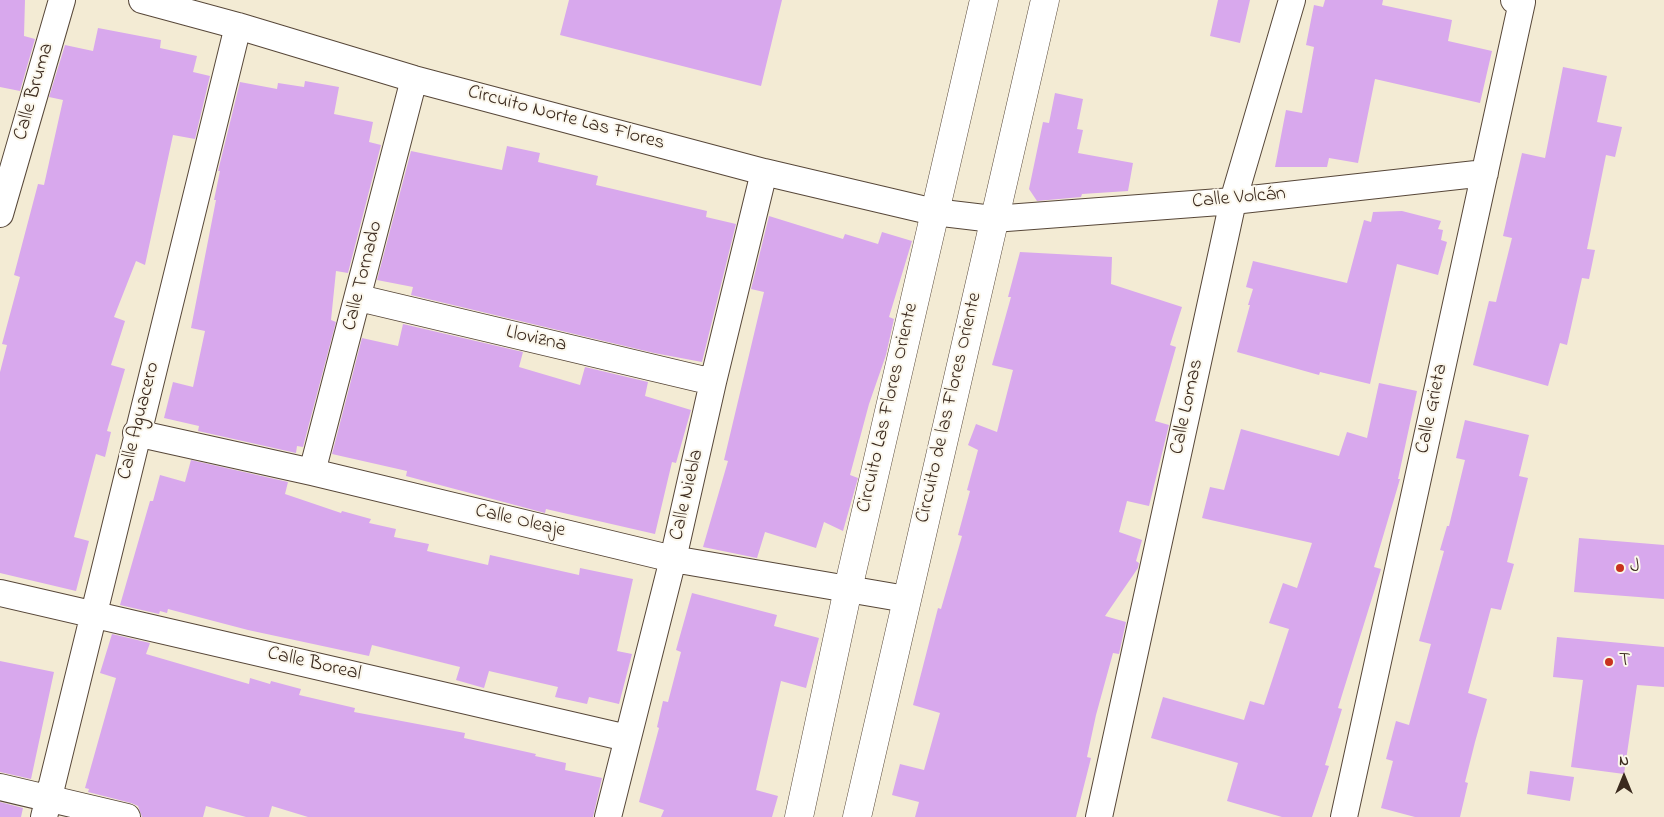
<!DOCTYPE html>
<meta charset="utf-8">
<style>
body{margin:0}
#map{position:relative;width:1664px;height:817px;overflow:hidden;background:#f3ebd4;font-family:"Indie Flower",sans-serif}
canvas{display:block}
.north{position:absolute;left:1599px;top:752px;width:50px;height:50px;-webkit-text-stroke:4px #fbf7ec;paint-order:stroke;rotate:0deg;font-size:14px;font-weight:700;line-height:20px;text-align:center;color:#3b2a1e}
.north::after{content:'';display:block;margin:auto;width:18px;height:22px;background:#3b2a1e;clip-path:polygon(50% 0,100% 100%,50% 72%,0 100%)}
</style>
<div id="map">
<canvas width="1664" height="817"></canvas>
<div class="north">N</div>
</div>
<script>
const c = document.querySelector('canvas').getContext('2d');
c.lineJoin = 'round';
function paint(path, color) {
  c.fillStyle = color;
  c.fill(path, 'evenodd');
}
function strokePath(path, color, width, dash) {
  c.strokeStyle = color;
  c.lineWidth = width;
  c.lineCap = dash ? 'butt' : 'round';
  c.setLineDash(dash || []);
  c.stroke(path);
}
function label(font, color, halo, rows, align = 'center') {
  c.font = font + ' "Indie Flower",sans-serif';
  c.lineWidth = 4;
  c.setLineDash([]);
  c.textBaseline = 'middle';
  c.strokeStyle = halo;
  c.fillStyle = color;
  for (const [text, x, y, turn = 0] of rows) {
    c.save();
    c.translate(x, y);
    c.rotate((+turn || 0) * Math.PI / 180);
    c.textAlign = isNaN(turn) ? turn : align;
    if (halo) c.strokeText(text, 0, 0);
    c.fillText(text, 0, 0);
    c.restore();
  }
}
paint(new Path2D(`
 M 0,0 L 25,0 L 24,36 L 35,39 L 20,91 L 0,87 Z
 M 569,0 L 782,0 L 761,86 L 560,35 Z
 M 1218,0 L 1250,0 L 1240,43 L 1210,36 Z
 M 1325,0 L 1383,0 L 1382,5 L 1452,20 L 1448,41 L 1492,51 L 1480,103 L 1375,79 L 1358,163 L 1329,158 L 1327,167 L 1275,167 L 1286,110 L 1302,113 L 1314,47 L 1306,45 L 1314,5 L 1323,7 Z
 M 98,28 L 161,40 L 160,48 L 197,56 L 193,72 L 210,76 L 195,139 L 173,135 L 145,265 L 136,261 L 114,317 L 125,321 L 111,365 L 125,369 L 107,431 L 111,432 L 105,457 L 96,454 L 74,537 L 89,541 L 76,591 L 0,573 L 0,372 L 7,345 L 2,344 L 20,277 L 14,275 L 38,184 L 44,185 L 63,100 L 49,97 L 65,45 L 93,51 Z
 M 1563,67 L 1607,76 L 1597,122 L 1622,127 L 1615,157 L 1606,155 L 1587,249 L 1595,250 L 1589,279 L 1582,278 L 1567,345 L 1560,343 L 1548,386 L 1473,365 L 1489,301 L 1496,302 L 1512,238 L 1503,236 L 1522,153 L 1545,158 Z
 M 305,81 L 339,87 L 334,114 L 373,122 L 369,142 L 381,145 L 348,273 L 336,271 L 331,320 L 336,322 L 303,447 L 297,446 L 296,453 L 198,431 L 199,426 L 164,418 L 173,382 L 193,387 L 205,331 L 191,328 L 216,200 L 214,200 L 220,171 L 218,171 L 240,82 L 277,89 L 278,83 L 304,87 Z
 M 1055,93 L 1083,99 L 1077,129 L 1083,130 L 1078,153 L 1133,163 L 1128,191 L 1082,194 L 1081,197 L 1037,201 L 1029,189 L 1043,122 L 1049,123 Z
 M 507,146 L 540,153 L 538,162 L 598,176 L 596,185 L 707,211 L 706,217 L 736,224 L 702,362 L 654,353 L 411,295 L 413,287 L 377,280 L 411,151 L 502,170 Z
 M 1402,211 L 1441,221 L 1438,229 L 1443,230 L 1441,240 L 1447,242 L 1438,275 L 1397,264 L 1370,384 L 1320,372 L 1319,375 L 1237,352 L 1250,305 L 1248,305 L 1253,289 L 1246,287 L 1253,261 L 1347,283 L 1364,220 L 1371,222 L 1373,212 Z
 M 769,216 L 843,239 L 845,234 L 878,244 L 882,232 L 912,241 L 889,317 L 894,319 L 886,355 L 869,404 L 850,475 L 858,478 L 843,531 L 824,522 L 816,548 L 765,532 L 757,558 L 703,547 L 728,461 L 724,460 L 764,292 L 751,289 Z
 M 1020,252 L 1112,257 L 1111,284 L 1182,307 L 1170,345 L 1176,347 L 1155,421 L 1169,425 L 1149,506 L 1127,501 L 1119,532 L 1142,540 L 1136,561 L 1139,563 L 1138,568 L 1105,616 L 1126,622 L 1119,654 L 1113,653 L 1096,715 L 1087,757 L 1091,758 L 1076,817 L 915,817 L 919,802 L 892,795 L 900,764 L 924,770 L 940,713 L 913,705 L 938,608 L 941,609 L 962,536 L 958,535 L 970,491 L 967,490 L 978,450 L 968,445 L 976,424 L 997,432 L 1013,370 L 992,365 L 1011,297 L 1008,297 Z
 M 403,324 L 523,352 L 519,367 L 580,385 L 585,367 L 648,382 L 645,396 L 691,410 L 676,463 L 672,462 L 655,534 L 546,509 L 545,513 L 406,476 L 407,471 L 332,454 L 362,338 L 398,346 Z
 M 1379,383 L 1417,391 L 1398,479 L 1400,479 L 1374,567 L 1381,569 L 1338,708 L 1342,709 L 1325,765 L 1329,766 L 1312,817 L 1282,817 L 1227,801 L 1238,763 L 1151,738 L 1163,697 L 1244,720 L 1250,701 L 1264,705 L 1289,629 L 1269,623 L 1283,583 L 1297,588 L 1312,543 L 1202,518 L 1210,487 L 1224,490 L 1241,429 L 1339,456 L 1347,432 L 1367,438 Z
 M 1465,420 L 1529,435 L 1519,476 L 1528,478 L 1507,562 L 1514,564 L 1501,610 L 1491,608 L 1468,693 L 1487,699 L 1475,742 L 1465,782 L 1468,783 L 1460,817 L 1415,817 L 1381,808 L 1393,761 L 1386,759 L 1396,721 L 1409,725 L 1431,644 L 1419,641 L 1444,551 L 1440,550 L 1447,526 L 1449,526 L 1465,460 L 1456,458 Z
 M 191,460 L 288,482 L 285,494 L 341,513 L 342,511 L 371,519 L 369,523 L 396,529 L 394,537 L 429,544 L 427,551 L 488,565 L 490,555 L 579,575 L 580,568 L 633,579 L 617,651 L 632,654 L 619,704 L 589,697 L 587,704 L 555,697 L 558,687 L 489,671 L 484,688 L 456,680 L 460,667 L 372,645 L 369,656 L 248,630 L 168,609 L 167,613 L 160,611 L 159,614 L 120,605 L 150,501 L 153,501 L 160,475 L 185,482 Z
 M 1579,538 L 1664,545 L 1664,599 L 1574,592 Z
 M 692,593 L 777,615 L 774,626 L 819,638 L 806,688 L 781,681 L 756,790 L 778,796 L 772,817 L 661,817 L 664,810 L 639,802 L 659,728 L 657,727 L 663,701 L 668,702 L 681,652 L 676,650 Z
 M 112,634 L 150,643 L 146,654 L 249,684 L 250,678 L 270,684 L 271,681 L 301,689 L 299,695 L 355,708 L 354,712 L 465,733 L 464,738 L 536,754 L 535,756 L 566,763 L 565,770 L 602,778 L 593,817 L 308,817 L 272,806 L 269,817 L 246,817 L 206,806 L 203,817 L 142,817 L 138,806 L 131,803 L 88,792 L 89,789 L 85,788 L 116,678 L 100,673 Z
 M 1557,637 L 1664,647 L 1664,687 L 1637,685 L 1624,774 L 1571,767 L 1583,680 L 1553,677 Z
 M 0,661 L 54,672 L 31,779 L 0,772 Z
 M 1530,771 L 1574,777 L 1570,801 L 1527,794 Z
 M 0,802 L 23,808 L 21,817 L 0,817 Z`), '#d8a8ed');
const street = new Path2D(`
 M 142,0 L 238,26 L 414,79 L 764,172 L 934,212 L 993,219 L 1233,201 L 1485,173
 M 0,214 L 62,0
 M 359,298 L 713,382
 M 136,433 L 312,472 L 673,559 L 906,599
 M 312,472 L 414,79
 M 0,593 L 627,738
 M 0,787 L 127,817
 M 44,817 L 238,26
 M 608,817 L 673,559 L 713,382 L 764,172
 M 1099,817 L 1233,201 L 1292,0
 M 1344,817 L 1522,2 L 1514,0`);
const secondary = new Path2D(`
 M 799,817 L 848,589 L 984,0
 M 857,817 L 1045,0`);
strokePath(street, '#574739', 28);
strokePath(secondary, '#574739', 29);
strokePath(street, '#fff', 26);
strokePath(secondary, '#fff', 28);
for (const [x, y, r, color] of [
 [1620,568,5,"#c8321e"],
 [1609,662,5,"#c8321e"]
]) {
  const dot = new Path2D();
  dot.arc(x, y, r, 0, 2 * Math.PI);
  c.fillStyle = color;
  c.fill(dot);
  strokePath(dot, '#fbf7ec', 2);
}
label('20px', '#3b2a1e', '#fbf7ec', [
 ["Calle Bruma",35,92,-74],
 ["Circuito Norte Las Flores",566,119,15],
 ["Calle Volcán",1239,199,-5],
 ["Calle Tornado",364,276,-76],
 ["Llovizna",536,340,13],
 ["Calle Lomas",1188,407,-78],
 ["Circuito Las Flores Oriente",889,408,-77],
 ["Circuito de las Flores Oriente",950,408,-77],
 ["Calle Grieta",1433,409,-78],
 ["Calle Aguacero",140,421,-76],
 ["Calle Niebla",688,495,-77],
 ["Calle Oleaje",520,522,13],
 ["Calle Boreal",314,665,13]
]);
label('20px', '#3b2a1e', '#fbf7ec', [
 ["J",1630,568],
 ["T",1619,662]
], 'left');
</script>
